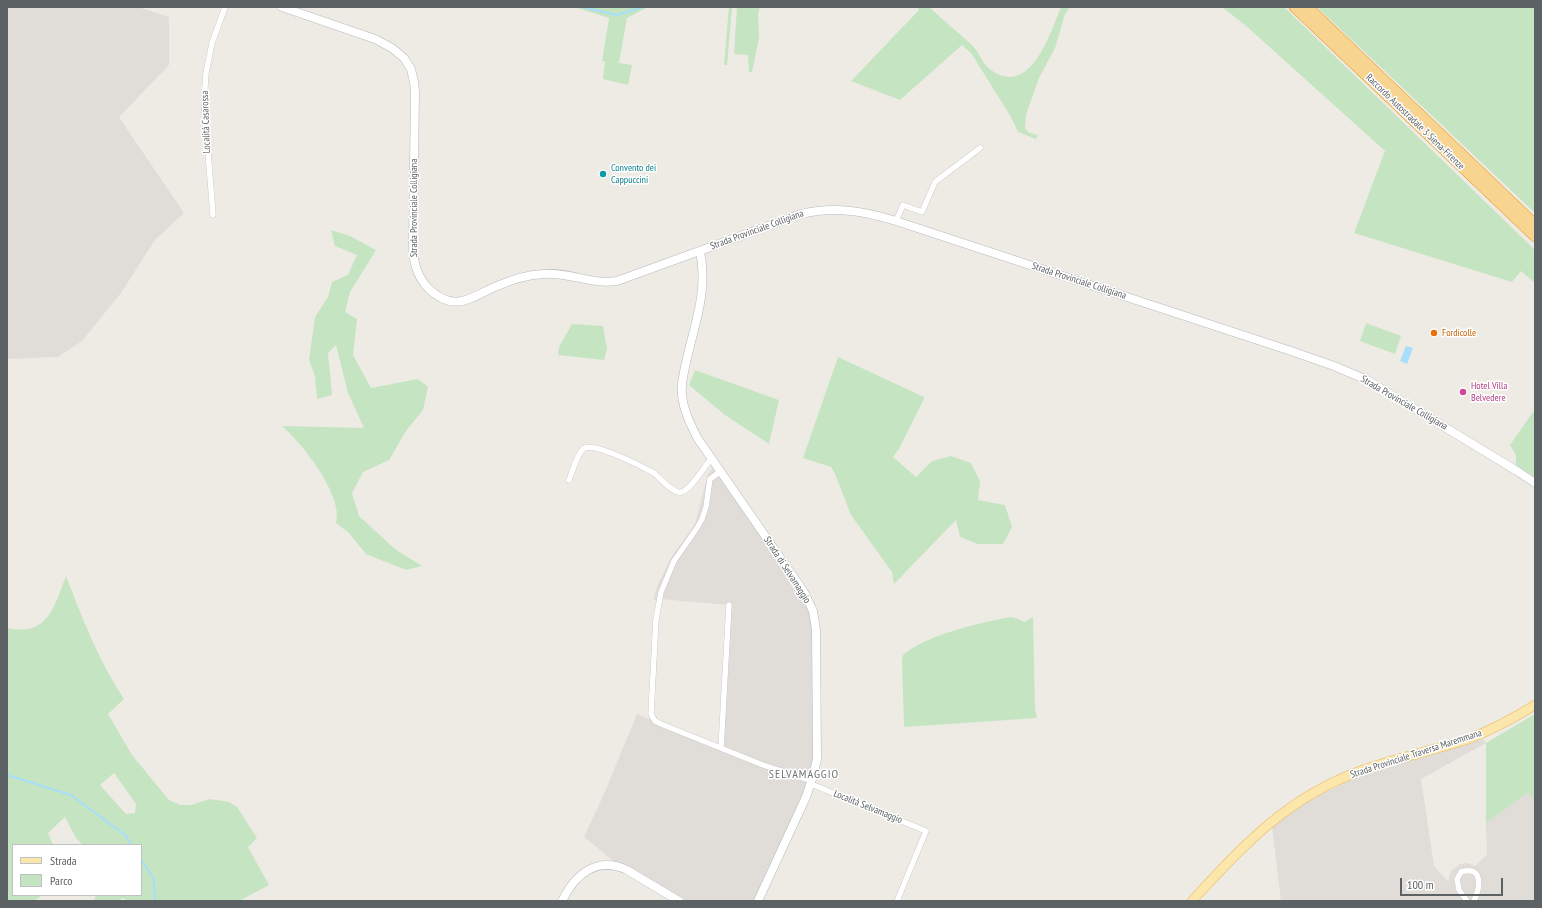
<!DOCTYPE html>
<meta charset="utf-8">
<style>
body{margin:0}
#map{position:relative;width:1542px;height:908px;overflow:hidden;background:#eeebe4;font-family:"PT Sans Narrow",sans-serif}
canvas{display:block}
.frame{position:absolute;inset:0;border:8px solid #5c6164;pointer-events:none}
.legend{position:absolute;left:12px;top:844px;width:130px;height:52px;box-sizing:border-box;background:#fff;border:1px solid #bec0c1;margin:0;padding:5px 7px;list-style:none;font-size:12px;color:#5c6164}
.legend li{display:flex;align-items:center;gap:8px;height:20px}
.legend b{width:20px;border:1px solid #bec0c1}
.scale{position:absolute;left:1400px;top:878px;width:103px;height:18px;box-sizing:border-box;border:2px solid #5c6164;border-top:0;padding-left:5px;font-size:12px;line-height:14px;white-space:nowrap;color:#5c6164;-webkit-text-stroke:3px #fff;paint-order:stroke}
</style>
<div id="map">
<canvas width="1542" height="908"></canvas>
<div class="frame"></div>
<ul class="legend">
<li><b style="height:5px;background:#fbe7ac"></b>Strada</li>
<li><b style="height:11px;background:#c5e5c2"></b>Parco</li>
</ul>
<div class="scale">100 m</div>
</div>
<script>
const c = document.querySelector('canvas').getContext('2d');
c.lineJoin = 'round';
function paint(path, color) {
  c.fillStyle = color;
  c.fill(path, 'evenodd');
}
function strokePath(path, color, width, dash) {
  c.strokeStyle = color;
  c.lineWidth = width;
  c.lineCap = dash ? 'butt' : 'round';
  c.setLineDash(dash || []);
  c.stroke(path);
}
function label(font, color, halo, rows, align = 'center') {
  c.font = font + ' "PT Sans Narrow",sans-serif';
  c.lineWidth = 3;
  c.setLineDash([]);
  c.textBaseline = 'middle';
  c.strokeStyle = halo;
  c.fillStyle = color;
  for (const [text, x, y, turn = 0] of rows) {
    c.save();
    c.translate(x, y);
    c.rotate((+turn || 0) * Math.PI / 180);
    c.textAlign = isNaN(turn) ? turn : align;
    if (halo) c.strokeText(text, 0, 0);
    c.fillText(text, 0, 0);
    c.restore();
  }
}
paint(new Path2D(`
 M 7,7 L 138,7 L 169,17 L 169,65 L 119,117 L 184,213 L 155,240 L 121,293 L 82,341 L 58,357 L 7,359 Z
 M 716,464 L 760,529 L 814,615 L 815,770 L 758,901 L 679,901 L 621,867 L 584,837 L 604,794 L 637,714 L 661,724 L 721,748 L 729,605 L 660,599 L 653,600 L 658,584 L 672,556 L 695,524 L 708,474 Z
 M 1484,739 L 1486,743 L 1421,779 L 1434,866 L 1448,881 L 1451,871 L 1460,864 L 1467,863 L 1475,866 L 1487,854 L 1486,823 L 1528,791 L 1535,802 L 1535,901 L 1281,901 L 1272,826 L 1310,800 L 1352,779 L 1371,771 Z`), '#e0ddd9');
paint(new Path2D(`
 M 560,7 L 648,7 L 627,18 L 619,63 L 632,65 L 628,85 L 603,79 L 605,61 L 602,61 L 609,18 L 577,8 Z
 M 729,7 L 732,7 L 727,65 L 724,65 Z
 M 737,7 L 760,7 L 758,14 L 759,38 L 752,72 L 749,72 L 748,55 L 734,54 Z
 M 917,7 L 929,7 C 943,20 959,33 973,46 C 981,55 982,65 994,72 C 1032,95 1051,31 1061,7 L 1070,7 L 1065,14 L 1055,48 L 1039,78 L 1026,115 L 1025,128 L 1029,133 L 1038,135 L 1036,139 L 1018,132 L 1011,117 L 971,53 L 962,45 L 900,100 L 851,81 L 919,10 Z
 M 1222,7 L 1284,7 L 1535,250 L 1535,283 L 1521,271 L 1512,282 L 1354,233 L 1385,151 L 1245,25 Z
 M 1317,7 L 1535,7 L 1535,213 Z
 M 331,230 L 350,236 L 376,250 L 350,292 L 345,312 L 357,319 L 353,355 L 371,388 L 418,379 L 428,387 L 423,410 L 406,431 L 389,460 L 363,472 L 352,493 L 359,516 L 395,549 L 422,566 L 406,570 L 366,554 L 349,533 L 336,523 C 344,496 302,443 282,426 L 364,428 L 348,393 L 336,345 L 328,353 L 332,395 L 317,399 L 315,376 L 309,360 L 315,317 L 328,297 L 332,282 L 348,275 L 357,255 L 335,246 Z
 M 1366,323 L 1401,336 L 1395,354 L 1360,341 Z
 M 572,324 L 603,326 L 607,349 L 604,360 L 558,355 L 559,347 Z
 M 838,357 L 924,397 L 923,401 L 899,449 L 893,457 L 916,477 L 932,461 L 951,456 L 971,463 L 980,481 L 978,500 L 1005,505 L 1012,527 L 1003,544 L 978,544 L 960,537 L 956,520 L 894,584 L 892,572 L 851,515 L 835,474 L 831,467 L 803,458 Z
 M 695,370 L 779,400 L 769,444 L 725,415 L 689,385 Z
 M 1535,409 L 1535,477 L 1516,465 L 1516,455 L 1510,445 Z
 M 66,576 C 82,618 99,661 124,699 L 108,714 L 132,755 L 169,800 L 180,805 L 191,805 L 210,799 L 229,802 L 237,807 L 257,838 L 248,847 L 269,885 L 239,901 L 127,901 L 123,898 L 118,901 L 94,901 L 96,895 L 141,895 L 141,845 L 83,845 L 76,838 L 65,817 L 48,833 L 53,845 L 13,845 L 13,895 L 43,895 L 34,901 L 7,901 L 7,628 C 48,637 54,607 66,576 ZM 114,773 L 136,804 L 135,813 L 126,814 L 100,785 Z
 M 1011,617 L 1019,619 L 1024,622 L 1033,617 L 1035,709 L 1037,718 L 904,727 L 902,660 L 903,655 C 926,635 982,622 1011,617 Z
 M 1535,714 L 1535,802 L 1528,792 L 1486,823 L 1486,743 Z`), '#c5e5c2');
paint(new Path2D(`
 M 1406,346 L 1413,348 L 1407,364 L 1400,361 Z`), '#a7dffb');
strokePath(new Path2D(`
 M 582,7 L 617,15 L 642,7
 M 7,775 L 71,795 L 125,835 L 132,845
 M 141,859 L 154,880 L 155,901`), '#a7dffb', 2);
const street = new Path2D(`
 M 213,215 L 204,102 L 206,73 L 212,43 L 225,7
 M 896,221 L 903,205 L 922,212 L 935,182 L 980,148
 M 721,471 L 710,479 L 706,507 L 702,519 L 697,528 L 674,561 L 661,592 L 656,619 L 651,714 L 655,721 L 661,724 L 763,765 L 812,781
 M 569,480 C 572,472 577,455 583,449 C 593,441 643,467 654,473 C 660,478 673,494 681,492 C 690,491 705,465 712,458
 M 721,748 L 729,605
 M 811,784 L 926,831 L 897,901
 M 1467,901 L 1459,890 L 1457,879 L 1461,872 C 1484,865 1480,888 1474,901`);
const secondary = new Path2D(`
 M 282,7 L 375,39 L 392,48 L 404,58 L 411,69 L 414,82 L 415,92 L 413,243 C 413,261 416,275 428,288 C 455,314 471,297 497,286 C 511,280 527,275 542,274 C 567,271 591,285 617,281 L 801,214 C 834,206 864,211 896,221 L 1291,351 L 1334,366 L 1367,380 L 1517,471 L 1535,483
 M 700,251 C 710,299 688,338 682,384 C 680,403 689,422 698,439 L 804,592 L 813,611 L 816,630 L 817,759 L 813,776 L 806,797 L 758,901
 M 562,901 C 575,874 597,856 627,870 L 679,901`);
const primary = new Path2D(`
 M 1192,901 C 1242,846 1288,797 1360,771 C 1395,758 1432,751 1468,739 C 1492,730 1514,718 1535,705`);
const highway = new Path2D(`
 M 1295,7 L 1535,236
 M 1307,7 L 1535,225`);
strokePath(street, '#b5b7bb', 6);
strokePath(secondary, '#b6b9be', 9);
strokePath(primary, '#ebb660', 10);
strokePath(highway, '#e88d0a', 12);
strokePath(street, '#fff', 5.5);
strokePath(secondary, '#fff', 8);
strokePath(primary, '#fbe7ac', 9);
strokePath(highway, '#f8d491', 11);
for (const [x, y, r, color] of [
 [603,174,4,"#0f9aa8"],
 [1434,333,4,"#e8710a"],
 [1463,392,4,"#d1479c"]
]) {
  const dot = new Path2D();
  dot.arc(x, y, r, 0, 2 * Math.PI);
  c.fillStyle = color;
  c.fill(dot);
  strokePath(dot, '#fff', 1.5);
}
label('10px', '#5c6164', '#fff', [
 ["Località Casarossa",206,122,-92],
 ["Raccordo Autostradale 3 Siena-Firenze",1415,122,44],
 ["Strada Provinciale Colligiana",414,208,-90],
 ["Strada Provinciale Colligiana",757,230,-20],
 ["Strada Provinciale Colligiana",1079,281,18],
 ["Strada Provinciale Colligiana",1404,403,30],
 ["Strada di Selvamaggio",787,570,57],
 ["Strada Provinciale Traversa Maremmana",1416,754,-18],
 ["Località Selvamaggio",868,807,22]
]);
label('10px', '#0d838f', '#fff', [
 ["Convento dei",611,168],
 ["Cappuccini",611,180]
], 'left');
label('10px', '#c56008', '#fff', [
 ["Fordicolle",1442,333]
], 'left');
label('10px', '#b23c85', '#fff', [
 ["Hotel Villa",1471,386],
 ["Belvedere",1471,398]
], 'left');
c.letterSpacing = '1px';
label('12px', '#6d7376', '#fff', [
 ["SELVAMAGGIO",804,775]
]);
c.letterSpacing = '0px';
</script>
